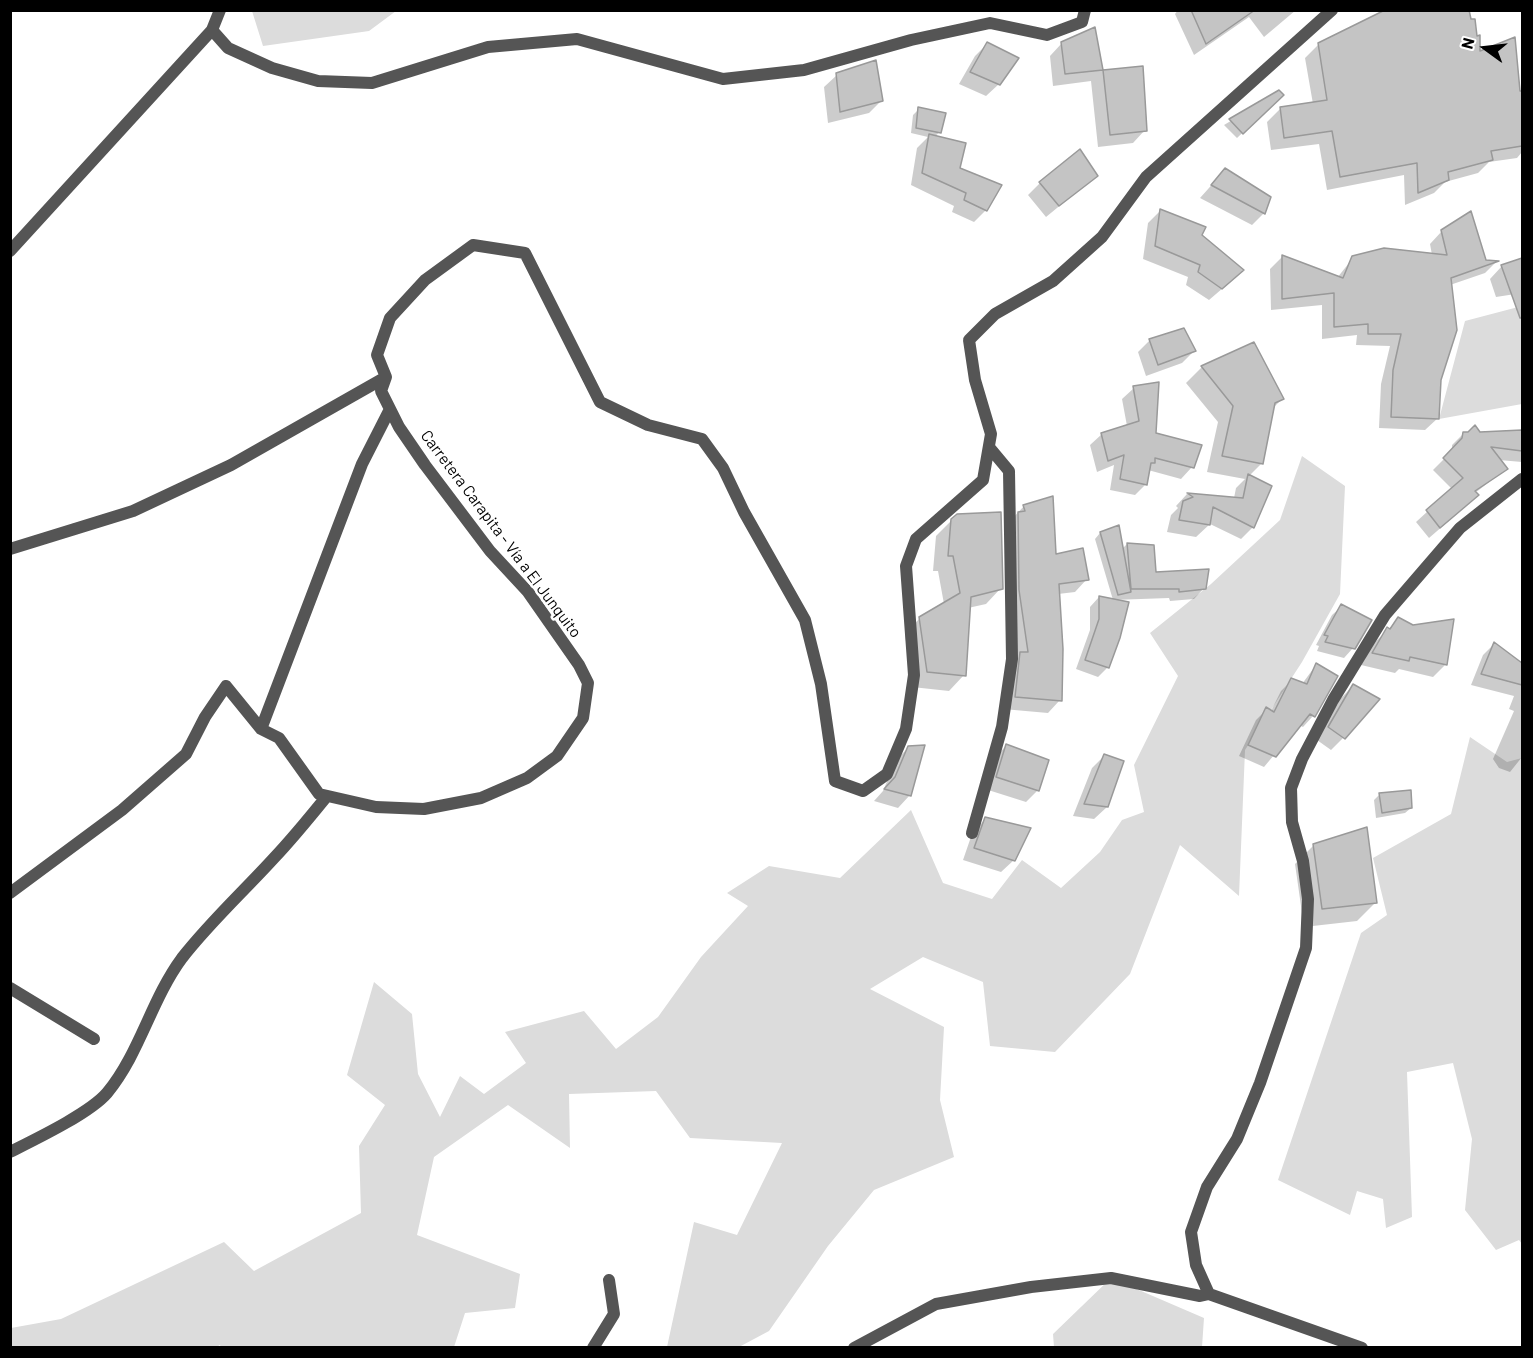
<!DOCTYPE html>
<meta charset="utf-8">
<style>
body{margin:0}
#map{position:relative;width:1533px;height:1358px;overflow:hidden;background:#fff;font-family:Barlow,sans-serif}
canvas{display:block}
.frame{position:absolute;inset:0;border:12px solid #000;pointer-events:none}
.north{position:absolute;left:1455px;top:18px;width:60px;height:60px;-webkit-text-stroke:4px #fff;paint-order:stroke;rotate:285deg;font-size:16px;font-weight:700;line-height:24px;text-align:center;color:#000}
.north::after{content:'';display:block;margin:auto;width:21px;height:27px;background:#000;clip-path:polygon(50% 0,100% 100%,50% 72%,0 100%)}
</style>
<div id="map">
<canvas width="1533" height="1358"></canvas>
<div class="frame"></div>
<div class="north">N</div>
</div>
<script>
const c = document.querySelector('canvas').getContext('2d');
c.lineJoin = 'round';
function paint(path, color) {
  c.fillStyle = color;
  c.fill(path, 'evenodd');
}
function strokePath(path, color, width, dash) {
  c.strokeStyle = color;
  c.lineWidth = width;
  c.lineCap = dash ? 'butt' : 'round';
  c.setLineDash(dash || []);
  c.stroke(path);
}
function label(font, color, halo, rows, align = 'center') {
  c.font = font + ' Barlow,sans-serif';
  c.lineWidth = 5;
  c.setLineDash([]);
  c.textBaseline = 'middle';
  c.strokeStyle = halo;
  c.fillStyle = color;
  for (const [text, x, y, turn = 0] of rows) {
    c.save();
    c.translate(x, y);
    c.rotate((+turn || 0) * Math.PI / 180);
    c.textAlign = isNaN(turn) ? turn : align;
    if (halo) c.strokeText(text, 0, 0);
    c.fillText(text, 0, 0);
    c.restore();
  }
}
paint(new Path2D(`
 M 252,11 L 252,10 L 396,11 L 369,31 L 263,46 Z
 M 1522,306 L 1522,404 L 1439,419 L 1465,321 Z
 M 1302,456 L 1345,486 L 1340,594 L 1302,662 L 1245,750 L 1239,896 L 1180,845 L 1130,974 L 1055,1052 L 990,1046 L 983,982 L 923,957 L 870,989 L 944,1027 L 940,1100 L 954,1157 L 874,1190 L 828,1246 L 769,1331 L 739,1347 L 667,1347 L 694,1222 L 737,1235 L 782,1143 L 690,1138 L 656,1091 L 569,1094 L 570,1148 L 508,1105 L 434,1157 L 417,1235 L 520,1274 L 515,1308 L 465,1313 L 454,1347 L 225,1348 L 219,1345 L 218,1348 L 11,1348 L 11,1328 L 61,1319 L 224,1242 L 254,1271 L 361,1213 L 359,1146 L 385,1105 L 347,1075 L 374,982 L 412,1014 L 418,1074 L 440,1117 L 460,1076 L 484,1094 L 526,1063 L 505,1032 L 584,1011 L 616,1049 L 658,1017 L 701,957 L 748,906 L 727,893 L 769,866 L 840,878 L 911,810 L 943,883 L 992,899 L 1022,860 L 1061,888 L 1100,852 L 1122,820 L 1144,812 L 1134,765 L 1178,676 L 1150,633 L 1211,584 L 1280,520 Z
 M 1470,737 L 1507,762 L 1522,758 L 1522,1244 L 1519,1240 L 1496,1250 L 1465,1210 L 1472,1139 L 1453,1063 L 1407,1072 L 1412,1217 L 1386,1228 L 1383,1199 L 1357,1191 L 1350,1215 L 1278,1180 L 1361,933 L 1387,915 L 1373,858 L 1451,814 Z
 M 1111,1278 L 1204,1318 L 1202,1347 L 1054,1347 L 1053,1334 Z`), '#dcdcdc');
paint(new Path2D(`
 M 1178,10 L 1296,10 L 1264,37 L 1249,17 L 1194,55 L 1175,14 Z
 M 1094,29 L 1101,71 L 1141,68 L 1145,130 L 1133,143 L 1098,147 L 1091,81 L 1053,86 L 1050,56 L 1062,43 Z
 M 987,44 L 999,84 L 986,96 L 959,84 L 975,56 Z
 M 1319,44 L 1479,53 L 1518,93 L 1522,92 L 1522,152 L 1517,158 L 1489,162 L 1478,173 L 1445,182 L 1434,193 L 1405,205 L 1404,175 L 1327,190 L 1319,144 L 1271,150 L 1267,122 L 1281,108 L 1313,104 L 1305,58 Z
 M 837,75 L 881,101 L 869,113 L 828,123 L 824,87 Z
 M 1279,92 L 1282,95 L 1237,138 L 1224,125 Z
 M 919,109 L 940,132 L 934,137 L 986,210 L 974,222 L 952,212 L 954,206 L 911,185 L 917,148 L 928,137 L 911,133 L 913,115 Z
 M 1225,170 L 1264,213 L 1252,225 L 1200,198 Z
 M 1096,176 L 1046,217 L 1028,195 L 1040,183 Z
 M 1160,211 L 1201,235 L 1230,282 L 1209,300 L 1186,285 L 1188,277 L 1143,259 L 1148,223 Z
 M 1442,231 L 1485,261 L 1496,262 L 1485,273 L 1450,285 L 1439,380 L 1438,418 L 1425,430 L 1379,428 L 1381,384 L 1390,346 L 1356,345 L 1357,335 L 1322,339 L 1322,305 L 1271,310 L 1270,269 L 1282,257 L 1337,278 L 1353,258 L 1432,255 L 1430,244 Z
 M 1522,260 L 1522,293 L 1496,297 L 1490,279 L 1502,266 Z
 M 1150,340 L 1194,351 L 1182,363 L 1146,376 L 1138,352 Z
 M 1253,344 L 1282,399 L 1272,409 L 1261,464 L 1249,476 L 1253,527 L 1241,539 L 1210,524 L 1196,537 L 1167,532 L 1171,515 L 1178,508 L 1176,506 L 1187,494 L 1234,498 L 1236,488 L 1245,479 L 1207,472 L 1218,422 L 1186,383 L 1202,367 Z
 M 1134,388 L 1155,434 L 1192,467 L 1181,479 L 1148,470 L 1146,484 L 1135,495 L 1110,490 L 1114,465 L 1097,472 L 1090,445 L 1102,434 L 1127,426 L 1122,399 Z
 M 1463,434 L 1522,435 L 1522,462 L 1499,460 L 1506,469 L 1475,493 L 1466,506 L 1429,538 L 1416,522 L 1452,489 L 1433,470 L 1452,451 L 1452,445 Z
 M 1024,506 L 1055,556 L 1087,579 L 1075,592 L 1058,594 L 1060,700 L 1048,713 L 1003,709 L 1008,666 L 1012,519 Z
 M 952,520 L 1001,588 L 986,604 L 968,608 L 964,675 L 949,691 L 912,687 L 905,634 L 920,618 L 944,604 L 938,571 L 933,571 L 936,536 Z
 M 1100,533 L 1122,549 L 1127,544 L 1154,573 L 1204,588 L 1194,599 L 1170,601 L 1169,598 L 1113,600 L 1095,539 Z
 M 1099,597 L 1127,603 L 1107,668 L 1098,677 L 1076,669 L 1090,630 L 1090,607 Z
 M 1342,606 L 1353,648 L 1344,658 L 1317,651 L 1319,646 L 1316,645 L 1332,615 Z
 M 1399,619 L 1445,665 L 1433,677 L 1399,669 L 1395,673 L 1361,665 L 1375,642 Z
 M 1494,644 L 1522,665 L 1522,757 L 1510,772 L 1499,768 L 1493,759 L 1514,711 L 1509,709 L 1514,696 L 1471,685 L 1483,655 Z
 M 1316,665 L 1336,676 L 1313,716 L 1303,727 L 1299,725 L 1264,767 L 1239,756 L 1256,720 L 1267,709 L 1271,711 L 1281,691 L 1292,680 L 1302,684 Z
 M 1353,686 L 1343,738 L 1331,750 L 1317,740 L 1341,698 Z
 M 1006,746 L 1038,790 L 1026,802 L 985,789 L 994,758 Z
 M 909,747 L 910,795 L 898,808 L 874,801 L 883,791 L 896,760 Z
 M 1105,755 L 1107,807 L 1094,819 L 1073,816 L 1092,768 Z
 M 1380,794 L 1411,808 L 1405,813 L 1376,818 L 1374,800 Z
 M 986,819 L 1014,860 L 1001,872 L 963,860 L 973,831 Z
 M 1314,845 L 1376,902 L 1357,921 L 1304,927 L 1295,864 Z`), '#0003');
const building = new Path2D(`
 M 1191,10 L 1255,10 L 1206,44 Z
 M 1385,10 L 1469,10 L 1471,19 L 1475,19 L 1477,36 L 1480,35 L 1480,51 L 1515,37 L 1520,91 L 1522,91 L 1522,146 L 1491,151 L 1493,160 L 1448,172 L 1449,180 L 1418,193 L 1417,163 L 1340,177 L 1332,131 L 1284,138 L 1280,107 L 1327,100 L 1318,43 Z
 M 1095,27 L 1103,70 L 1065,74 L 1061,42 Z
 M 987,42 L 1019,58 L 1000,85 L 970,72 Z
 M 876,60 L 883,101 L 840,112 L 836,73 Z
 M 1143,66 L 1147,131 L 1110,135 L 1103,70 Z
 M 1279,90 L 1284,95 L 1243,134 L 1229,119 Z
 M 918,107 L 946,113 L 941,133 L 916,128 Z
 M 929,134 L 966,143 L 960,168 L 1002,185 L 987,211 L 964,200 L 966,193 L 922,173 Z
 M 1080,149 L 1098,176 L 1059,206 L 1039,182 Z
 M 1225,168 L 1271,197 L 1265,214 L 1211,185 Z
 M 1160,209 L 1206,227 L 1202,235 L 1244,270 L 1222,289 L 1198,272 L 1200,265 L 1155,246 Z
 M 1471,211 L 1486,260 L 1499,261 L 1451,278 L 1457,330 L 1441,380 L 1439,419 L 1391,417 L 1393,370 L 1401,334 L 1368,334 L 1368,324 L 1334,327 L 1334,293 L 1282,299 L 1282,255 L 1343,278 L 1352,256 L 1384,248 L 1447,255 L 1441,230 Z
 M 1522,258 L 1522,318 L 1520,318 L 1501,265 Z
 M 1184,328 L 1196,351 L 1158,365 L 1149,339 Z
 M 1254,342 L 1284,399 L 1275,403 L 1263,464 L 1222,456 L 1233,406 L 1201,366 Z
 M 1159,382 L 1156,433 L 1202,445 L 1194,468 L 1155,458 L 1155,463 L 1151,463 L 1147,485 L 1120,479 L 1124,455 L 1108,461 L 1101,433 L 1139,421 L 1133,386 Z
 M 1475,425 L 1480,432 L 1522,430 L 1522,451 L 1491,447 L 1508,469 L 1475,491 L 1479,495 L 1440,528 L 1426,510 L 1463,478 L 1443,458 L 1462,438 L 1463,432 L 1468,432 Z
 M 1248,474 L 1272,486 L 1254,528 L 1213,507 L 1210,525 L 1179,520 L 1183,501 L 1193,497 L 1187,493 L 1243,498 Z
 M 1053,496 L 1056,554 L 1083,548 L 1089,580 L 1059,584 L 1063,649 L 1062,701 L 1015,697 L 1020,652 L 1028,652 L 1019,590 L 1018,512 L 1025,511 L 1023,505 Z
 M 1001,512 L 1003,589 L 971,597 L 966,676 L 927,672 L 919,617 L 960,593 L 953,556 L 948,556 L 951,519 L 957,514 Z
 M 1119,525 L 1131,592 L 1118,595 L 1100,532 Z
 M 1127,543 L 1154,545 L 1156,572 L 1209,569 L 1206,589 L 1179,592 L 1179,589 L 1131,589 Z
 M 1099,596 L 1129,602 L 1120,638 L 1109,668 L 1085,660 L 1099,619 Z
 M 1341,604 L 1372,620 L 1355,649 L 1325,642 L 1328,636 L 1324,635 Z
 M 1398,617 L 1413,625 L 1454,619 L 1447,665 L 1410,657 L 1409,661 L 1372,653 L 1387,627 L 1390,629 Z
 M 1494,642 L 1522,663 L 1522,685 L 1481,674 Z
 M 1316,663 L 1338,676 L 1315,717 L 1310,714 L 1276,757 L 1248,745 L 1266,707 L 1274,712 L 1291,678 L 1307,684 Z
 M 1353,684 L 1380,699 L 1345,739 L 1328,727 Z
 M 1006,744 L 1049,760 L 1039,791 L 996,777 Z
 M 925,745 L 911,796 L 884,789 L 895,777 L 908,746 Z
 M 1104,754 L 1124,761 L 1108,807 L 1084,804 Z
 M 1411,790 L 1412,808 L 1382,813 L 1379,793 Z
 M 985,817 L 1031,828 L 1015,861 L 974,848 Z
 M 1367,827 L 1377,903 L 1322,909 L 1313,844 Z`);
paint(building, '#c4c4c4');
strokePath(building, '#999', 1.5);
strokePath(new Path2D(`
 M 212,30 L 228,48 L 272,68 L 318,81 L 372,83 L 488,47 L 577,39 L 723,79 L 804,70 L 911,40 L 990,23 L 1047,35 L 1082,22 L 1085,10
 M 10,251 L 212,30 L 220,10
 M 10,549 L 133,511 L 231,465 L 386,377
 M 261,729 L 362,464 L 390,409
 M 972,833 L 1002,727 L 1012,659 L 1009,471 L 989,447
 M 10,893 L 122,810 L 186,754 L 205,717 L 226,686 L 261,729 L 279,738 L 319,794 L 376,807 L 424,809 L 481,798 L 527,778 L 557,756 L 583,718 L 588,683 L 579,665 L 528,592 L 490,551 L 425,465 L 399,427 L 381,391 L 386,377 L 377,355 L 390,318 L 425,280 L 473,245 L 525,253 L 600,402 L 648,425 L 702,439 L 723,468 L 744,512 L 805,620 L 821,684 L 835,781 L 863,791 L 887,774 L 906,729 L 914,675 L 906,566 L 916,539 L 983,480 L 991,434 L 975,380 L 969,340 L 995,314 L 1053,281 L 1102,237 L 1146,177 L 1332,10
 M 10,988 L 94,1039
 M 10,1152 C 36,1139 90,1113 107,1093 C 140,1053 151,1000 182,958 C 210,922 243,892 274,858 C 293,838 310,817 327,796
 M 1209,1294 L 1196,1265 L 1191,1232 L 1207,1187 L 1237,1139 L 1260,1083 L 1306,948 L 1308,899 L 1303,861 L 1292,822 L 1291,788 L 1302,759 L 1333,700 L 1385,615 L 1460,528 L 1522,479
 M 593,1348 L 614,1314 L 609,1280
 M 854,1348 L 936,1304 L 1031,1287 L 1111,1278 L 1200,1296 L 1209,1294 L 1362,1348`), '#555', 12);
label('16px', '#000', '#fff', [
 ["Carretera Carapita - Vía a El Junquito",501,534,53]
]);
</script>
